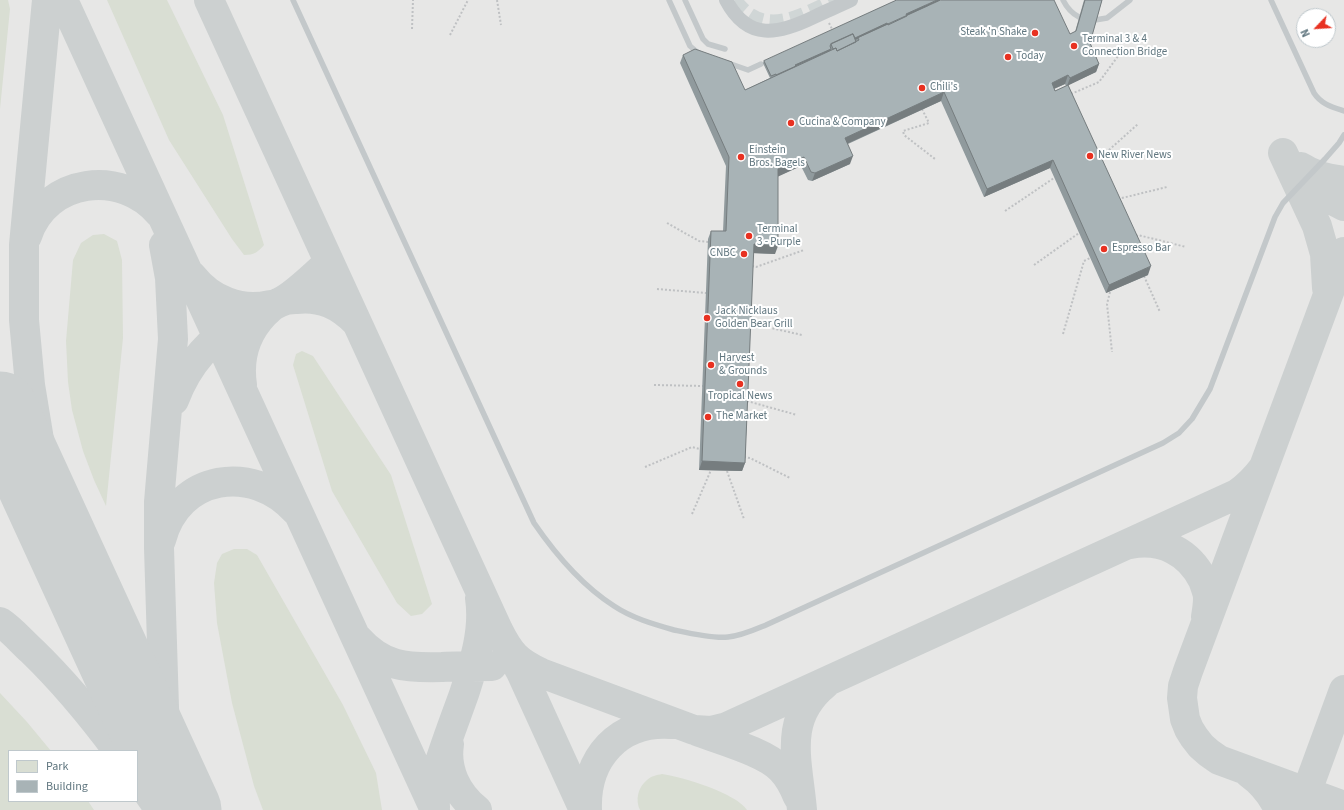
<!DOCTYPE html>
<style>
body{margin:0}
#map{position:relative;width:1344px;height:810px;overflow:hidden;background:#f6f6f3;font-family:"Source Sans 3",sans-serif}
canvas{display:block}
.legend{position:absolute;left:8px;top:750px;width:130px;height:52px;box-sizing:border-box;background:#fff;border:1px solid #bfc8cc;margin:0;padding:5px 7px;list-style:none;font-size:12px;color:#60767f}
.legend li{display:flex;align-items:center;gap:8px;height:20px}
.legend b{width:20px;border:1px solid #bfc8cc}
.north{position:absolute;left:1296px;top:8px;width:40px;height:40px;box-sizing:border-box;background:#fff;border:1px solid #bfc8cc;border-radius:50%;rotate:245deg;font-size:11px;font-weight:700;line-height:16px;text-align:center;color:#60767f}
.north::after{content:'';display:block;margin:auto;width:14px;height:18px;background:#e83121;clip-path:polygon(50% 0,100% 100%,50% 72%,0 100%)}
</style>
<div id="map">
<canvas width="1344" height="810"></canvas>
<ul class="legend">
<li><b style="height:11px;background:#d9ded3"></b>Park</li>
<li><b style="height:11px;background:#a8b3b6"></b>Building</li>
</ul>
<div class="north">N</div>
</div>
<script>
const c = document.querySelector('canvas').getContext('2d');
c.lineJoin = 'round';
function paint(path, color) {
  c.fillStyle = color;
  c.fill(path, 'evenodd');
}
function strokePath(path, color, width, dash) {
  c.strokeStyle = color;
  c.lineWidth = width;
  c.lineCap = dash ? 'butt' : 'round';
  c.setLineDash(dash || []);
  c.stroke(path);
}
function label(font, color, halo, rows, align = 'center') {
  c.font = font + ' "Source Sans 3",sans-serif';
  c.lineWidth = 4;
  c.setLineDash([]);
  c.textBaseline = 'middle';
  c.strokeStyle = halo;
  c.fillStyle = color;
  for (const [text, x, y, turn = 0] of rows) {
    c.save();
    c.translate(x, y);
    c.rotate((+turn || 0) * Math.PI / 180);
    c.textAlign = isNaN(turn) ? turn : align;
    if (halo) c.strokeText(text, 0, 0);
    c.fillText(text, 0, 0);
    c.restore();
  }
}
paint(new Path2D(`
 M 0,0 L 1344,0 L 1344,810 L 0,810 ZM 1304,16 L 1328,16 L 1328,40 L 1304,40 ZM 9,751 L 137,751 L 137,801 L 9,801 Z`), '#e7e7e6');
paint(new Path2D(`
 M 0,0 L 8,0 L 10,9 L 0,109 Z
 M 107,0 L 167,0 L 223,115 L 264,245 C 258,252 254,255 244,255 L 232,239 L 169,140 Z
 M 104,234 L 117,241 L 122,260 L 123,338 L 106,506 L 94,480 L 83,451 L 72,410 L 68,382 L 66,341 L 73,260 L 81,243 L 93,235 Z
 M 302,351 L 313,356 L 391,475 L 432,604 L 422,614 L 411,616 L 397,603 L 332,491 L 293,365 L 296,354 Z
 M 234,549 L 247,549 L 257,555 L 343,705 L 376,773 L 382,810 L 263,810 L 254,786 L 232,703 L 217,623 L 214,583 L 217,563 L 222,554 Z
 M 0,693 L 27,722 L 51,751 L 9,751 L 9,801 L 88,801 L 94,810 L 0,810 Z
 M 662,774 C 683,777 736,793 747,810 L 640,810 C 635,800 638,787 647,780 C 651,776 657,775 662,774 Z`), '#d9ded3');
strokePath(new Path2D(`
 M 47,0 L 24,245 L 24,320 L 30,385 L 40,446 L 58,516 L 87,599
 M 63,0 L 435,810
 M 209,0 L 498,630 C 510,654 517,662 541,673 L 694,730 L 711,731 L 727,727 L 1237,494 C 1248,486 1256,478 1264,467
 M 1283,153 L 1317,226 L 1325,254 L 1327,288
 M 1301,167 C 1314,176 1328,179 1344,181
 M 1296,171 C 1309,187 1326,197 1344,206
 M 27,236 C 46,178 122,168 160,214
 M 164,245 L 170,278 L 173,339 L 159,502 L 159,548 L 166,771
 M 1344,252 L 1188,671 L 1183,686 L 1182,698 L 1185,719 L 1189,729 L 1194,737 L 1201,746 L 1209,753 L 1219,760 L 1344,806
 M 192,276 C 211,300 240,312 270,305
 M 242,385 C 238,358 245,334 264,314 C 268,310 273,305 278,303 C 284,300 291,299 296,299 C 321,296 340,305 357,323
 M 174,400 C 187,365 212,336 246,318 C 258,312 272,307 284,300 C 299,291 316,274 329,262
 M 161,540 C 178,474 253,463 296,511
 M 1130,544 C 1162,538 1189,552 1203,580 C 1205,586 1208,593 1208,598 C 1208,605 1207,611 1206,617
 M 0,622 C 12,630 21,641 32,651 C 63,681 92,716 118,751
 M 357,638 C 383,667 405,668 442,667 C 458,666 475,666 492,666
 M 511,654 L 521,672 L 584,810
 M 697,731 C 720,740 765,752 781,769 C 789,777 794,787 798,797
 M 449,744 C 445,770 457,794 477,810
 M 1249,773 C 1263,783 1272,794 1279,810
 M 137,777 L 160,810
 M 435,807 L 434,791 L 435,778 C 443,750 454,722 464,694 C 474,663 485,631 480,598
 M 587,810 C 585,758 619,720 672,724
 M 802,810 C 798,762 782,719 825,684
 M 1300,810 L 1344,690`), '#ccd0d0', 30);
strokePath(new Path2D(`
 M 0,409 L 184,810`), '#ccd0d0', 75);
strokePath(new Path2D(`
 M 735,0 C 764,39 800,16 834,0`), '#d0d6d6', 14, [14, 7]);
strokePath(new Path2D(`
 M 497,0 L 501,25
 M 412,29 L 413,0
 M 450,35 L 468,0
 M 1071,94 L 1099,82 L 1124,48
 M 922,109 L 929,123 L 903,131 L 904,135 L 935,159
 M 1100,158 L 1138,124
 M 1118,199 L 1167,187
 M 1005,211 L 1054,178
 M 667,223 L 699,241 L 708,242
 M 1136,236 L 1138,235 L 1186,247
 M 1034,265 L 1079,233
 M 752,266 L 756,267 L 804,250
 M 1144,276 L 1160,312
 M 657,289 L 706,293
 M 1110,292 L 1107,304 L 1112,352
 M 749,323 L 802,335
 M 1063,334 L 1084,261 L 1090,258
 M 654,385 L 703,386
 M 747,401 L 797,415
 M 744,457 L 750,458 L 790,478
 M 645,467 L 692,447 L 700,449
 M 727,471 L 744,519
 M 692,514 L 711,470`), '#bfc1c3', 2, [2, 2]);
strokePath(new Path2D(`
 M 293,0 L 534,523 C 556,555 581,585 614,606 C 632,618 653,624 674,630 C 688,633 714,639 728,637 C 741,636 754,630 766,625 L 1163,443 L 1179,433 L 1192,419 L 1210,389 L 1275,217 L 1283,203 L 1325,159 L 1339,143 L 1344,135
 M 669,0 L 690,46 L 697,52 L 701,54
 M 685,0 L 703,39 L 708,44 L 725,49
 M 1063,0 C 1067,8 1071,13 1079,17
 M 1271,0 L 1314,93 C 1321,104 1332,107 1344,111
 M 1095,20 L 1107,18 L 1130,0
 M 728,63 L 748,70 L 761,64`), '#c3c8ca', 5.5);
strokePath(new Path2D(`
 M 829,23 L 833,31`), '#bfc1c3', 2, [2, 2]);
strokePath(new Path2D(`
 M 726,0 C 748,42 779,34 814,17 C 826,11 839,6 851,0`), '#c3c8ca', 14);
paint(new Path2D(`
 M 897,0 L 1070,34 L 1075,32 L 1084,0 L 1102,0 L 1090,43 L 1099,64 L 1096,72 L 1068,85 L 1148,275 L 1106,293 L 1050,168 L 984,197 L 941,101 L 848,144 L 850,164 L 812,181 L 808,180 L 801,166 L 778,176 L 775,254 L 753,253 L 745,463 L 742,471 L 699,470 L 708,239 L 711,231 L 723,231 L 726,166 L 680,63 L 683,55 L 745,90 L 770,78 L 763,63 L 764,61 ZM 1065,84 L 1066,86 L 1055,91 L 1054,89 Z`), '#909a9d');
paint(new Path2D(`
 M 937,0 L 941,0 L 906,16 L 906,14 Z
 M 887,23 L 886,25 L 853,41 L 853,39 Z
 M 831,49 L 830,51 L 794,67 L 795,65 Z
 M 1099,64 L 1096,72 L 1067,86 L 1070,78 Z
 M 1068,75 L 1065,84 L 1049,91 L 1052,83 Z
 M 944,92 L 941,101 L 842,146 L 845,138 Z
 M 853,156 L 850,164 L 812,181 L 815,173 Z
 M 804,157 L 801,166 L 775,178 L 778,169 Z
 M 1053,160 L 1050,168 L 984,197 L 987,189 Z
 M 754,244 L 778,246 L 775,254 L 751,253 Z
 M 1151,266 L 1148,275 L 1106,293 L 1109,285 Z
 M 702,461 L 745,463 L 742,471 L 699,470 Z`), '#767d7f');
const building = new Path2D(`
 M 897,0 L 937,0 L 906,14 L 907,16 L 888,25 L 887,23 L 855,38 L 853,34 L 831,44 L 830,46 L 831,49 L 795,65 L 796,66 L 776,75 L 776,74 L 771,76 L 764,61 Z
 M 941,0 L 1054,0 L 1070,34 L 1076,31 L 1085,0 L 1102,0 L 1090,43 L 1099,64 L 1070,78 L 1068,75 L 1052,83 L 1055,91 L 1068,85 L 1151,266 L 1109,285 L 1053,160 L 987,189 L 944,92 L 845,138 L 853,156 L 815,173 L 811,172 L 804,157 L 778,169 L 778,246 L 754,244 L 745,463 L 702,461 L 711,231 L 726,231 L 729,157 L 683,55 L 695,49 L 732,62 L 745,90 L 836,48 L 837,51 L 859,40 L 858,38 Z
 M 853,34 L 856,42 L 837,51 L 836,48 L 833,49 L 831,44 Z`);
paint(building, '#a8b3b6');
strokePath(building, '#767d7f', 1);
for (const [x, y, r, color] of [
 [1035,33,4,"#e83121"],
 [1074,46,4,"#e83121"],
 [1008,57,4,"#e83121"],
 [922,88,4,"#e83121"],
 [791,123,4,"#e83121"],
 [1090,156,4,"#e83121"],
 [741,157,4,"#e83121"],
 [749,236,4,"#e83121"],
 [1104,249,4,"#e83121"],
 [744,254,4,"#e83121"],
 [707,318,4,"#e83121"],
 [711,365,4,"#e83121"],
 [740,384,4,"#e83121"],
 [708,417,4,"#e83121"]
]) {
  const dot = new Path2D();
  dot.arc(x, y, r, 0, 2 * Math.PI);
  c.fillStyle = color;
  c.fill(dot);
  strokePath(dot, '#fff', 1.5);
}
label('11px', '#60767f', '#fff', [
 ["Steak 'n Shake",1027,33,"right"],
 ["Terminal 3 & 4",1082,40],
 ["Connection Bridge",1082,53],
 ["Today",1016,57],
 ["Chili's",930,88],
 ["Cucina & Company",799,123],
 ["Einstein",749,151],
 ["Bros. Bagels",749,164],
 ["New River News",1098,156],
 ["Terminal",757,230],
 ["3 - Purple",757,243],
 ["Espresso Bar",1112,249],
 ["CNBC",736,254,"right"],
 ["Jack Nicklaus",715,312],
 ["Golden Bear Grill",715,325],
 ["Harvest",719,359],
 ["& Grounds",719,372],
 ["Tropical News",740,397,"center"],
 ["The Market",716,417]
], 'left');
</script>
